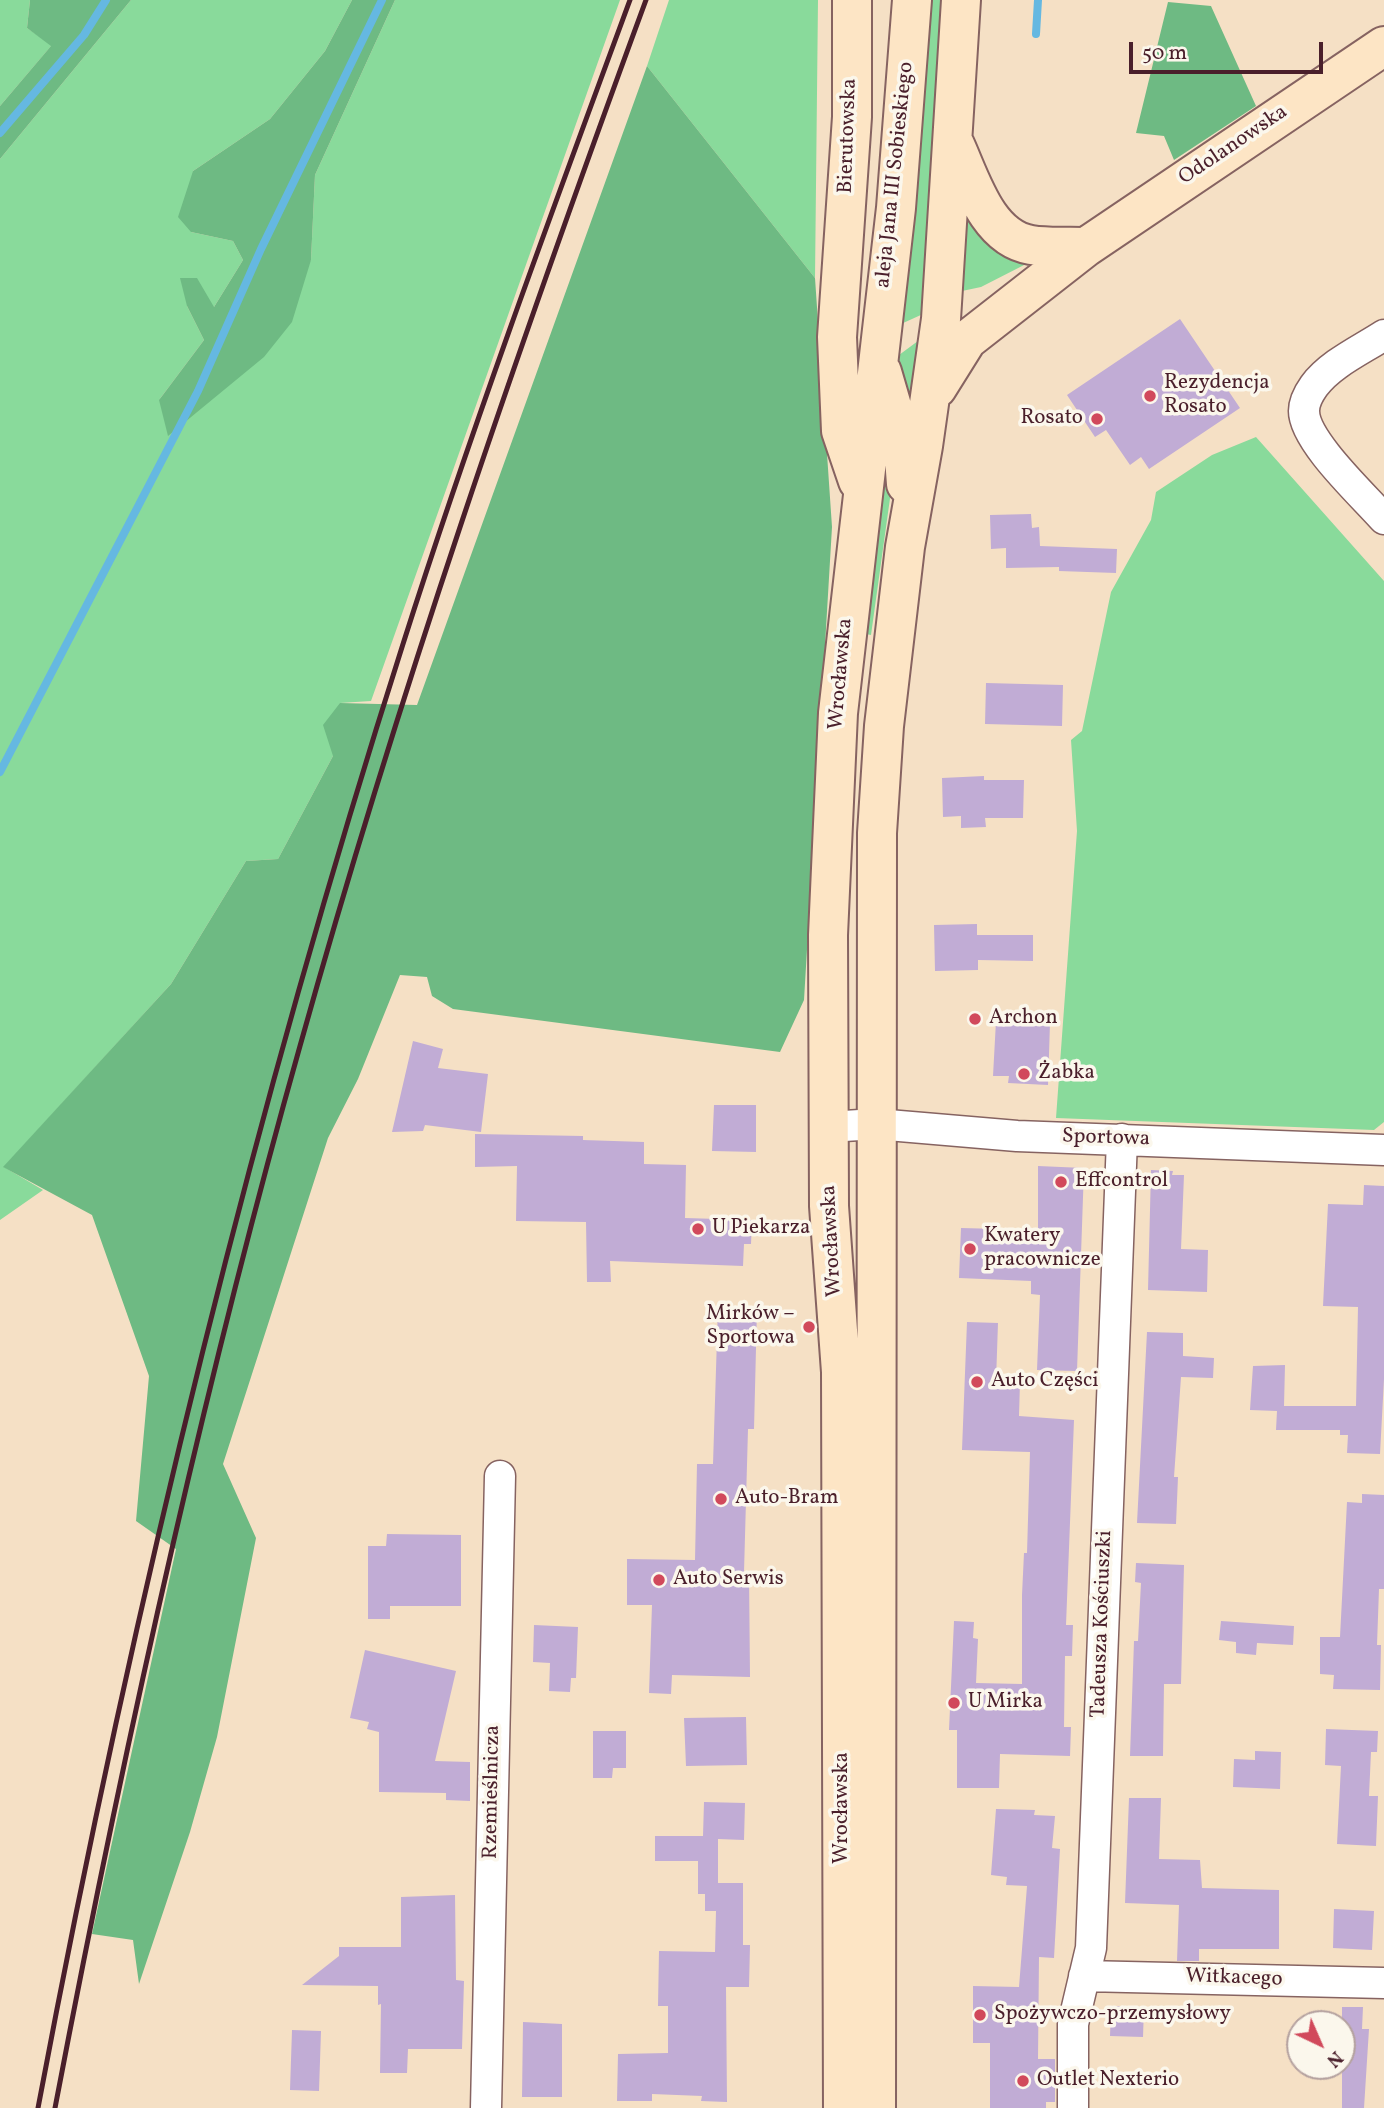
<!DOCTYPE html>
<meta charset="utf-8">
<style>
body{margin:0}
#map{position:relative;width:1384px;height:2108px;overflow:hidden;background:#f5e0c5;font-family:Vollkorn,serif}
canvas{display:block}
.north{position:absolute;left:1286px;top:2010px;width:70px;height:70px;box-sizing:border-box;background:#fbf7ec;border:2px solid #b4a19f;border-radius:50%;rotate:136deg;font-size:19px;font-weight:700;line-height:28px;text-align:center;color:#4a1f2b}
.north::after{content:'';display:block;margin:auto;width:24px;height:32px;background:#d1495b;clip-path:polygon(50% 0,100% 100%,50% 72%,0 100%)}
.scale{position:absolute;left:1129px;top:42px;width:194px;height:32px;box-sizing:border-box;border:4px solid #4a1f2b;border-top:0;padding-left:9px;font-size:21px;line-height:24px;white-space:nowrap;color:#4a1f2b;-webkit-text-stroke:5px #fbf7ec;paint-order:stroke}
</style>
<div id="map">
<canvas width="1384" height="2108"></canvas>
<div class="north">N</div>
<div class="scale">50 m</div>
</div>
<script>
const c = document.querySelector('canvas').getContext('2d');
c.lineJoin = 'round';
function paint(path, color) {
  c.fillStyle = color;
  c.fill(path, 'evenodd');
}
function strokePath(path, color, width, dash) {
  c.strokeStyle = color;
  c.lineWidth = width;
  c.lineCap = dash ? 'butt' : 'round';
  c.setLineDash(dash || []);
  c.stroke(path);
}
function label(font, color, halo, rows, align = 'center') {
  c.font = font + ' Vollkorn,serif';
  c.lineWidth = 7;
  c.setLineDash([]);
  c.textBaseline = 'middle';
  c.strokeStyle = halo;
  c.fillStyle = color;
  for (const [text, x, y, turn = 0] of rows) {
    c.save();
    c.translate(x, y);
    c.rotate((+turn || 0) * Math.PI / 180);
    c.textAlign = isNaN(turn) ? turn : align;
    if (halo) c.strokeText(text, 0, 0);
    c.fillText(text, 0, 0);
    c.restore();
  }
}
paint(new Path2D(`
 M 0,0 L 30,0 L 27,28 L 52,45 L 0,106 Z
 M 131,0 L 352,0 L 325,51 L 270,119 L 193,171 L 191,232 L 233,241 L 243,260 L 214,307 L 187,306 L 204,340 L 159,400 L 311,260 L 315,175 L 395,0 L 620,0 L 371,701 L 340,703 L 333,756 L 278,859 L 246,861 L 171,984 L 4,1167 L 43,1190 L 0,1220 L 0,159 Z
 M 669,0 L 818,0 L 815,278 L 647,66 Z
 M 927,0 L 942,0 L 923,314 L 901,324 Z
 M 965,207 L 1028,263 L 981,287 L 962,291 Z
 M 918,341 L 921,343 L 912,431 L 891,368 L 899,355 Z
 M 883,433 L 892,484 L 871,635 L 861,633 Z
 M 1256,437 L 1384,581 L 1384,1122 L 1374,1130 L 1056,1118 L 1077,831 L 1071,740 L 1082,731 L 1111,592 L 1151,520 L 1156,492 L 1212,455 Z`), '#89da9b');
paint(new Path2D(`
 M 30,0 L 131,0 L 0,159 L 0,106 L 51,46 L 27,28 Z
 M 352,0 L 395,0 L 315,175 L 311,260 L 292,322 L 264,357 L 168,436 L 159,400 L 204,340 L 187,306 L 180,278 L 197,278 L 214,307 L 243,260 L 233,241 L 191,232 L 178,217 L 193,171 L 270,119 L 325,51 Z
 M 1168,2 L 1211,6 L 1256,106 L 1174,160 L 1164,136 L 1136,133 Z
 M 647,66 L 815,278 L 832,527 L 804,1000 L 780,1052 L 453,1009 L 432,996 L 427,977 L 400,975 L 358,1079 L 328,1138 L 223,1464 L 256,1538 L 217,1737 L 190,1832 L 139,1984 L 133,1940 L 92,1934 L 176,1549 L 136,1521 L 149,1376 L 92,1215 L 3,1167 L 171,984 L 246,861 L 278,859 L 333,756 L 323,725 L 340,703 L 417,705 Z`), '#6eba83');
strokePath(new Path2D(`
 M 1036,34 L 1038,0
 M 0,133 L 84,35 L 106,0
 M 0,772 L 198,391 L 261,249 L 382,0`), '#65b8e1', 8);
paint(new Path2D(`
 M 1180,319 L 1240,408 L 1149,469 L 1141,457 L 1130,465 L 1106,430 L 1095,437 L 1067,395 Z
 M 1031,514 L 1032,528 L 1039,527 L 1040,546 L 1117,549 L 1116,573 L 1059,571 L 1059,567 L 1006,568 L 1006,548 L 991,549 L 990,515 Z
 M 986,683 L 1063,685 L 1062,726 L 985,724 Z
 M 984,776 L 984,780 L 1024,780 L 1023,818 L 985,818 L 986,827 L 961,828 L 961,816 L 943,817 L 942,778 Z
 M 977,924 L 977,935 L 1033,935 L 1033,961 L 978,960 L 978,970 L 935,971 L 934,925 Z
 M 996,1021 L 1050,1023 L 1048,1085 L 1008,1083 L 1009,1076 L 993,1076 Z
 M 413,1041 L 443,1049 L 438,1068 L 488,1074 L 481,1132 L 425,1125 L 423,1131 L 392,1132 Z
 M 714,1105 L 756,1105 L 756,1152 L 712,1151 Z
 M 475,1134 L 583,1136 L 583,1140 L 644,1142 L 644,1164 L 686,1165 L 685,1218 L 752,1220 L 751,1244 L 744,1244 L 743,1266 L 610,1261 L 611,1282 L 587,1282 L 586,1222 L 516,1221 L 517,1166 L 475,1167 Z
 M 1038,1166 L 1084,1168 L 1077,1371 L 1037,1370 L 1040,1295 L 1031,1294 L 1031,1281 L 959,1278 L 961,1228 L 1038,1230 Z
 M 1151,1170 L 1173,1171 L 1172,1175 L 1184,1175 L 1181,1249 L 1208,1250 L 1207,1292 L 1148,1290 Z
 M 1364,1185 L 1384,1186 L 1384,1379 L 1380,1454 L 1347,1453 L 1348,1435 L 1340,1435 L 1340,1430 L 1276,1430 L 1277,1411 L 1250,1410 L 1253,1366 L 1285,1365 L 1284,1406 L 1356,1406 L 1358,1307 L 1323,1306 L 1328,1204 L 1363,1205 Z
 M 718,1306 L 757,1308 L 754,1429 L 748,1429 L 744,1572 L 749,1572 L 750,1677 L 672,1675 L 671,1694 L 649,1693 L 652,1605 L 627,1605 L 627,1559 L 695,1560 L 697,1464 L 713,1464 Z
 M 967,1322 L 998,1323 L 996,1381 L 1020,1382 L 1019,1416 L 1074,1420 L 1066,1625 L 1073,1625 L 1072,1656 L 1065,1656 L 1064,1727 L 1071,1727 L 1070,1756 L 1000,1754 L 999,1788 L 957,1788 L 957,1730 L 949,1730 L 954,1621 L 974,1622 L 973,1638 L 978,1639 L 976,1683 L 1022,1684 L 1022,1595 L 1024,1553 L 1027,1553 L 1030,1452 L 962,1450 Z
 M 1147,1332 L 1183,1333 L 1183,1356 L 1214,1358 L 1213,1378 L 1181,1377 L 1174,1477 L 1178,1477 L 1176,1524 L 1137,1523 Z
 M 1362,1494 L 1384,1495 L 1384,1589 L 1379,1589 L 1377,1645 L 1381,1645 L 1380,1690 L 1333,1689 L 1334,1675 L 1320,1674 L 1320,1637 L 1340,1637 L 1347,1502 L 1362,1503 Z
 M 387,1534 L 461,1535 L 461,1606 L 390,1606 L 390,1619 L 368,1619 L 368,1546 L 386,1546 Z
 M 1136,1563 L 1184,1565 L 1181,1684 L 1164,1684 L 1163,1756 L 1130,1756 L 1134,1641 L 1138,1641 L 1141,1583 L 1135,1582 Z
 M 1221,1621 L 1294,1626 L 1293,1645 L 1257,1643 L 1256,1655 L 1236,1653 L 1236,1642 L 1219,1640 Z
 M 534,1625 L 578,1627 L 576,1678 L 571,1678 L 570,1692 L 549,1691 L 550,1663 L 533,1662 Z
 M 365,1650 L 456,1671 L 435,1761 L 470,1762 L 470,1801 L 446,1800 L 446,1793 L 379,1792 L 379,1732 L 367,1729 L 369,1722 L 350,1718 Z
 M 746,1717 L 747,1765 L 686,1766 L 684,1718 Z
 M 1326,1729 L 1378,1731 L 1377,1752 L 1371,1752 L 1369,1796 L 1378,1796 L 1376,1846 L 1337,1844 L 1341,1766 L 1325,1765 Z
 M 593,1731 L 626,1731 L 626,1768 L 613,1768 L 612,1778 L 593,1778 Z
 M 1255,1751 L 1281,1752 L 1280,1789 L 1233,1787 L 1234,1759 L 1255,1760 Z
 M 1129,1798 L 1161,1798 L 1159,1859 L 1200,1860 L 1202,1888 L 1279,1890 L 1279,1949 L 1199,1949 L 1199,1961 L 1177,1961 L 1179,1905 L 1125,1903 Z
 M 704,1802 L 745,1803 L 744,1840 L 718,1839 L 718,1883 L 743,1883 L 743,1945 L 750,1945 L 749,1987 L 726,1987 L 727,2102 L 701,2101 L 702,2096 L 652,2094 L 652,2101 L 617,2101 L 618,2054 L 668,2053 L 668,2006 L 658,2006 L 659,1951 L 715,1952 L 716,1911 L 705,1911 L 705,1894 L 698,1894 L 698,1861 L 655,1861 L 655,1836 L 703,1836 Z
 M 996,1809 L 1035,1810 L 1034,1815 L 1055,1816 L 1052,1848 L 1060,1849 L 1054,1958 L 1039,1957 L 1038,2059 L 1055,2059 L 1055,2102 L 1046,2102 L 1046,2108 L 990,2108 L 990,2043 L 973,2043 L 973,1986 L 1019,1987 L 1027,1886 L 1006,1885 L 1007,1877 L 991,1875 Z
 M 455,1895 L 456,1980 L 464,1981 L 462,2049 L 408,2049 L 407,2073 L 380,2073 L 381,2004 L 378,2005 L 378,1986 L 302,1985 L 339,1956 L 339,1947 L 401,1947 L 401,1897 Z
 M 1334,1909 L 1374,1911 L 1372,1950 L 1333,1948 Z
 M 1111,2006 L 1144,2007 L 1143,2037 L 1110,2036 Z
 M 1342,2007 L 1363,2007 L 1362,2029 L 1369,2029 L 1364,2108 L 1342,2108 Z
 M 523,2022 L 562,2024 L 562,2097 L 522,2097 Z
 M 292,2030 L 321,2031 L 319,2091 L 290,2090 Z`), '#c1acd5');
const street = new Path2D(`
 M 1384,335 C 1361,350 1330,364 1314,386 C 1309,393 1304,403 1304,411 C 1304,441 1364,496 1384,519
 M 828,1127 L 876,1124 L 1017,1136 L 1384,1150
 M 1084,1976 L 1384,1983
 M 486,2108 L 500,1476
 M 1073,2108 L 1073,2024 L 1091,1948 L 1122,1139`);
const secondary = new Path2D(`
 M 852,0 L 852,117 L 837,337 L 841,431 L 858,481
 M 955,145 C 971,180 987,238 1031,245 C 1048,248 1068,246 1086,247
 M 882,372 L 903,444 L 906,484
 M 937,388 L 967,340 L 1086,247 L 1384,46
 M 843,2108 L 841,1372 L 829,1206 L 828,935 L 838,713 L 896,208 L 912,0
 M 876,2108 L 877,833 L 884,726 L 905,547 L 923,446 L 941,319 L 961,0`);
strokePath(street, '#866361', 33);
strokePath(secondary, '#866361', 42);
strokePath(street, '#fff', 30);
strokePath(secondary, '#fde5c5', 38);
strokePath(new Path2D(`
 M 38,2108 C 131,1614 250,1123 403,644 C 472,427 551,214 630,0
 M 55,2108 C 123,1751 201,1396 300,1046 C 399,692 519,345 646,0`), '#4a1f2b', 5);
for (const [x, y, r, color] of [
 [1150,396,7,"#d1495b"],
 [1097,419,7,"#d1495b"],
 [975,1019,7,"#d1495b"],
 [1024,1074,7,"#d1495b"],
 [1061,1182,7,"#d1495b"],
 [698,1229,7,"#d1495b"],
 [970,1249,7,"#d1495b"],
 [809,1327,7,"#d1495b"],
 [977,1382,7,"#d1495b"],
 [721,1499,7,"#d1495b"],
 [659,1580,7,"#d1495b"],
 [954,1703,7,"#d1495b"],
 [980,2015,7,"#d1495b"],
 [1023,2081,7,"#d1495b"]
]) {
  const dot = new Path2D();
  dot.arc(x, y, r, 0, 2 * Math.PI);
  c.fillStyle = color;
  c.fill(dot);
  strokePath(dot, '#fbf7ec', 2.5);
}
label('21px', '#4a1f2b', '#fbf7ec', [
 ["Bierutowska",849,136,-88],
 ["Odolanowska",1234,146,-34],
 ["aleja Jana III Sobieskiego",896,175,-84],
 ["Wrocławska",842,674,-85],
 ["Sportowa",1106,1139,2],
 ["Wrocławska",833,1241,-93],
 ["Tadeusza Kościuszki",1103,1624,-88],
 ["Rzemieślnicza",493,1792,-89],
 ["Wrocławska",843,1808,-90],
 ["Witkacego",1234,1979,2]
]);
label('21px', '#4a1f2b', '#fbf7ec', [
 ["Rezydencja",1164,384],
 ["Rosato",1164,408],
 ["Rosato",1083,419,"right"],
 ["Archon",989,1019],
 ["Żabka",1038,1074],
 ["Effcontrol",1075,1182],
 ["U Piekarza",712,1229],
 ["Kwatery",984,1237],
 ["pracownicze",984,1261],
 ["Mirków –",795,1315,"right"],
 ["Sportowa",795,1339,"right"],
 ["Auto Części",991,1382],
 ["Auto-Bram",735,1499],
 ["Auto Serwis",673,1580],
 ["U Mirka",968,1703],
 ["Spożywczo-przemysłowy",994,2015],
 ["Outlet Nexterio",1037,2081]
], 'left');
</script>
